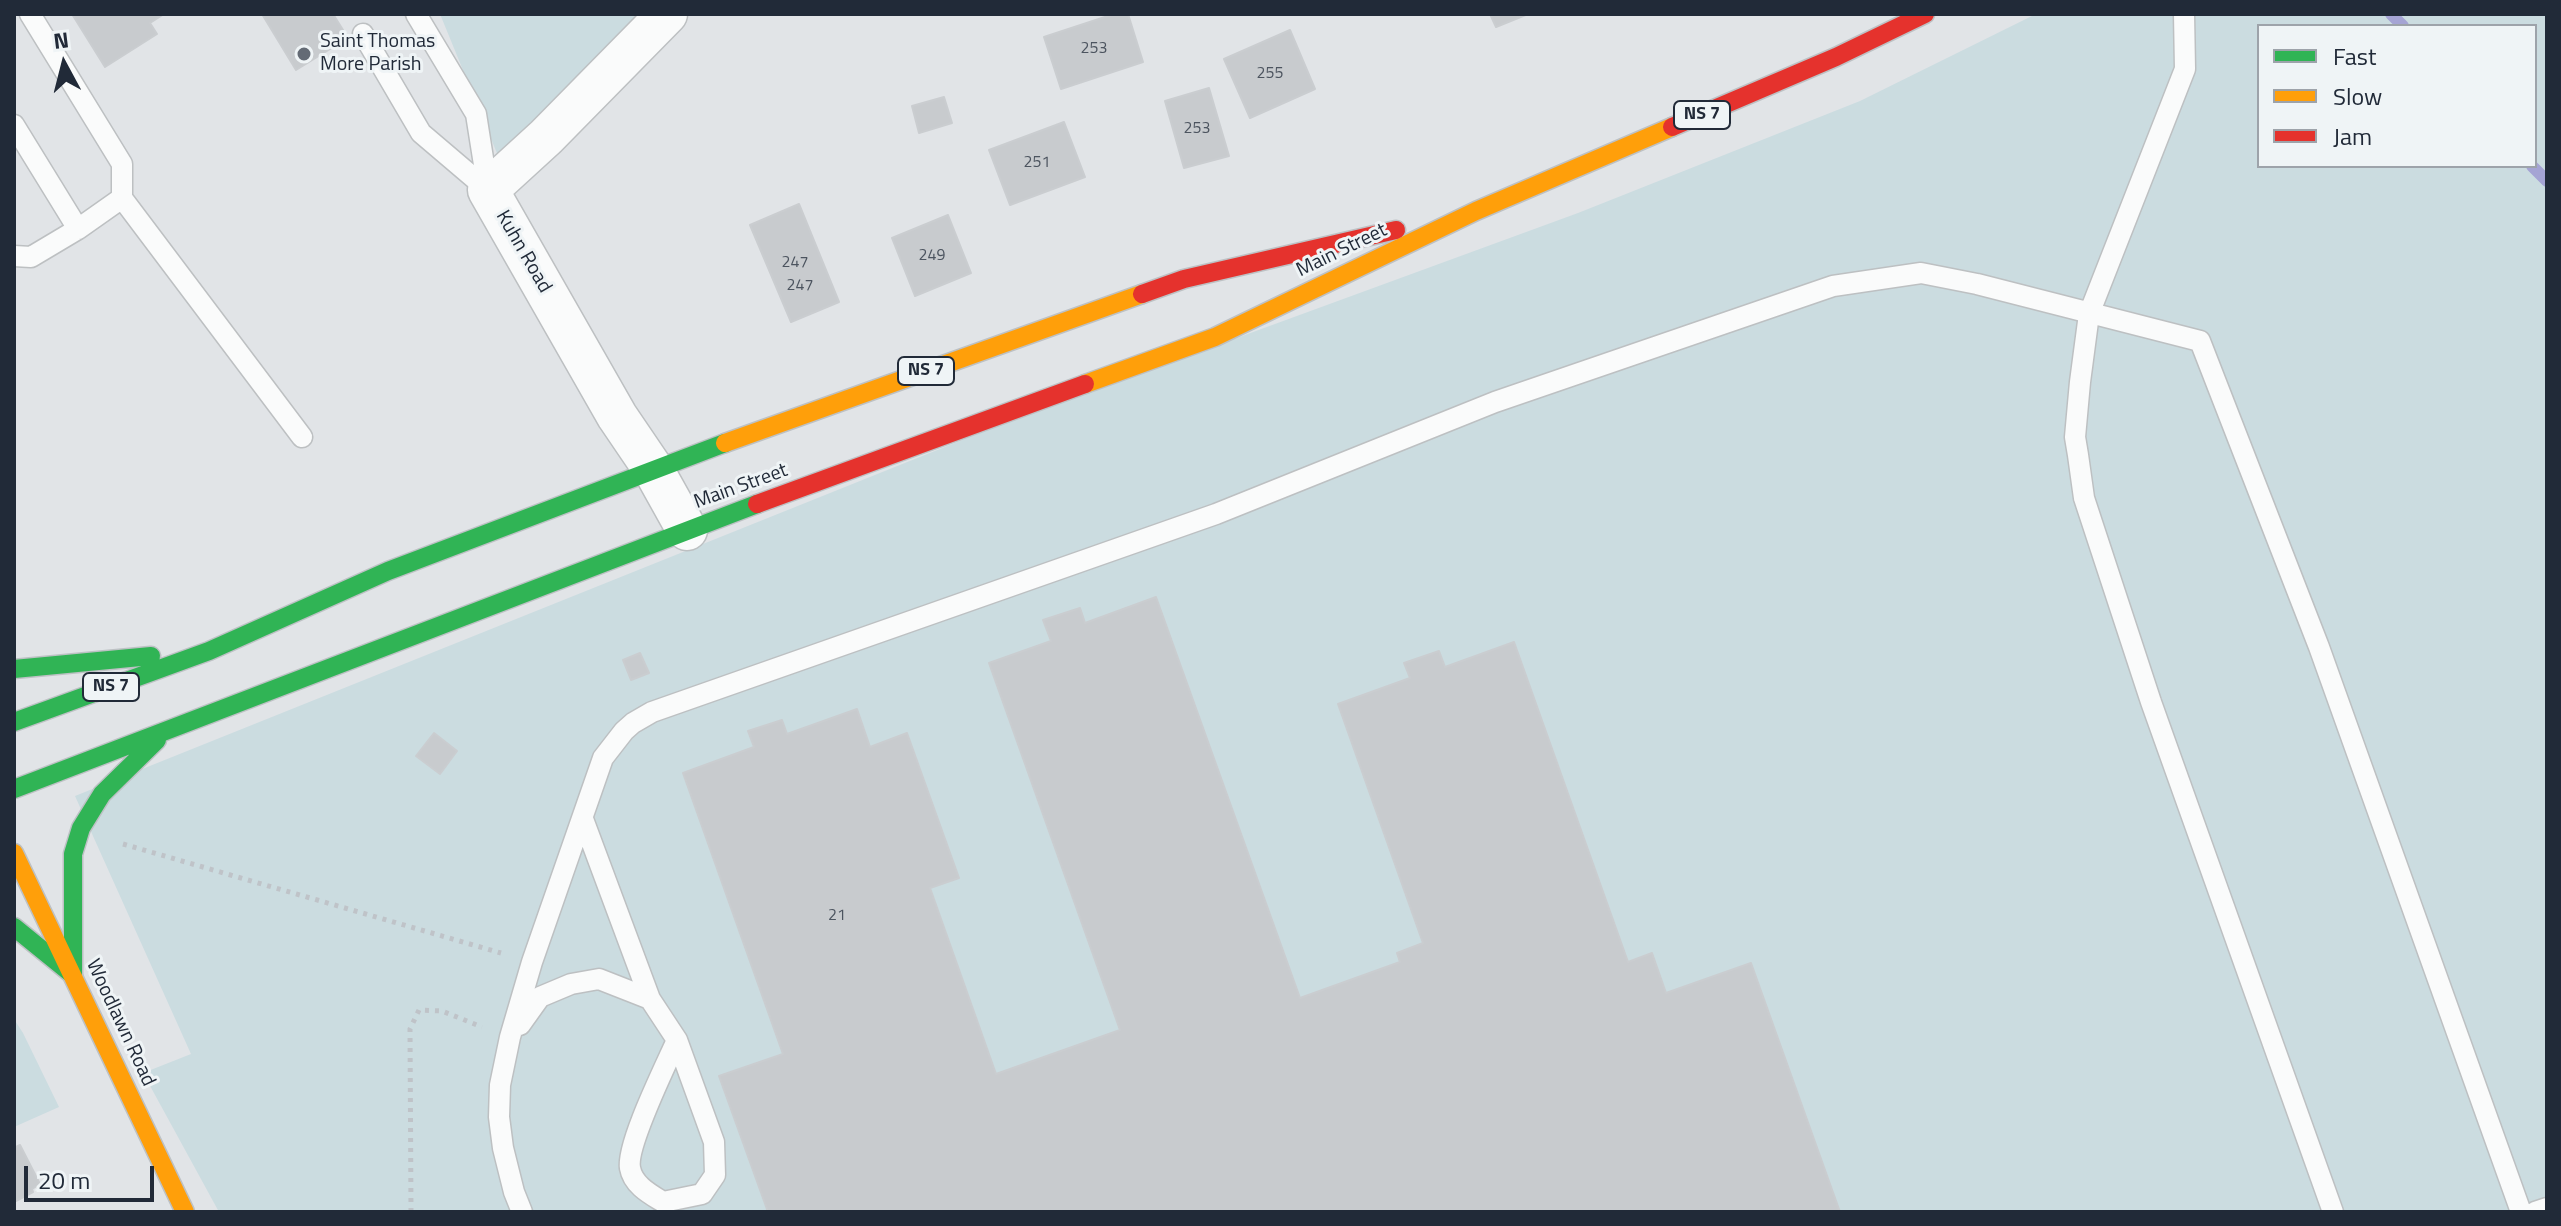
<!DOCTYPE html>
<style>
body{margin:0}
#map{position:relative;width:2561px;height:1226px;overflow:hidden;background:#e1e4e7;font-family:"Titillium Web",sans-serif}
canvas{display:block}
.frame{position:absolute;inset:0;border:16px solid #212a38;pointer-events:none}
.legend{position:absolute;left:2257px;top:24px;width:280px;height:144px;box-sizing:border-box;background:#eff4f6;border:2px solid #9da3aa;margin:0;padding:10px 14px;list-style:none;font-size:24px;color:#212a38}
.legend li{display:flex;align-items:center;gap:16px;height:40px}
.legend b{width:40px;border:2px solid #9da3aa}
.north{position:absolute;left:24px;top:24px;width:80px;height:80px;-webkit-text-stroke:6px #eff4f6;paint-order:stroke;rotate:353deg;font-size:22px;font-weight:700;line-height:32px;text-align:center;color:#212a38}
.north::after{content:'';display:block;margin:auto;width:28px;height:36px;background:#212a38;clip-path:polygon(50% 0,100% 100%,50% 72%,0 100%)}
.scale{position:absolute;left:24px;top:1166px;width:130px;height:36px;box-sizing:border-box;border:4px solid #212a38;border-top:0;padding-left:10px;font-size:24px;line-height:28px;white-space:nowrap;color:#212a38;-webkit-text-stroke:6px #eff4f6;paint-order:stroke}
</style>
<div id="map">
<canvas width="2561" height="1226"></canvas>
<div class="frame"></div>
<ul class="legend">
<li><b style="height:10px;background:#30b455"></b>Fast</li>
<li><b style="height:10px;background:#ff9f0a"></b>Slow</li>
<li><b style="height:10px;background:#e5322d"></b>Jam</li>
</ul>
<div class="north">N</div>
<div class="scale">20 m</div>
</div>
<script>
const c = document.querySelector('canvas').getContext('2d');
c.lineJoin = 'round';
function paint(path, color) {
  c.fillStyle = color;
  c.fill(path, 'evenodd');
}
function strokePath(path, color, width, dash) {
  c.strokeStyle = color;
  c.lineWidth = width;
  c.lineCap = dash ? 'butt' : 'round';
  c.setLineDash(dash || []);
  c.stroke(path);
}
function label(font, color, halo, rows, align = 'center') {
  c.font = font + ' "Titillium Web",sans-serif';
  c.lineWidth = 6;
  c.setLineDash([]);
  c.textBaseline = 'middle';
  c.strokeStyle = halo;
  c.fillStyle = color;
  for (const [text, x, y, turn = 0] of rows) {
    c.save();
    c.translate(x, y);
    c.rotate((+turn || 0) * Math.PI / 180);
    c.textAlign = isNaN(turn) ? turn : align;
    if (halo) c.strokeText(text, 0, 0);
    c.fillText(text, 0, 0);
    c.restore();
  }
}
paint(new Path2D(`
 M 440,14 L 688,14 L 510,185 Z
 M 2036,14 L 2547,14 L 2547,1212 L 219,1212 L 143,1073 L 191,1054 L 75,796 L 1002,424 L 1578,213 L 1860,101 ZM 2259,26 L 2535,26 L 2535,166 L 2259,166 Z
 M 14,1019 L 23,1033 L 59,1107 L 14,1127 Z`), '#cbdce0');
strokePath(new Path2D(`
 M 2391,14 L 2403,26
 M 2532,166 L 2547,181`), '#a5a4d4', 12);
const building = new Path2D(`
 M 72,14 L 164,14 L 150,23 L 157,34 L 105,67 Z
 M 262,14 L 333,14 L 348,38 L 296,70 Z
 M 1114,14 L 1128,14 L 1143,62 L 1061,89 L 1044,37 Z
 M 1490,14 L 1528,14 L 1496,27 Z
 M 1290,30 L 1315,89 L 1250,118 L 1224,59 Z
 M 1209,88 L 1229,156 L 1184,168 L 1165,101 Z
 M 944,97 L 952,123 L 919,133 L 912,106 Z
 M 1064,122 L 1085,177 L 1010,205 L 989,150 Z
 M 799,204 L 839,302 L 791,322 L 750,225 Z
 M 948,215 L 971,273 L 915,296 L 892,238 Z
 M 1156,597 L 1300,998 L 1400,962 L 1397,953 L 1423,943 L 1338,704 L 1410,678 L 1404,663 L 1439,651 L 1445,667 L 1514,642 L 1628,962 L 1652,953 L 1666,993 L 1751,963 L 1840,1212 L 768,1212 L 719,1076 L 783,1054 L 683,773 L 754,747 L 748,731 L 782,720 L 787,734 L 857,709 L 870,747 L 907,733 L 959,878 L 930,888 L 996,1074 L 1120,1030 L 989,663 L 1051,641 L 1043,620 L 1080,608 L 1085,623 Z
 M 640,653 L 649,673 L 631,680 L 623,660 Z
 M 434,733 L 457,751 L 440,774 L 416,756 Z
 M 20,1145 L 40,1184 L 32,1189 L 33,1192 L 14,1202 L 14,1148 Z`);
paint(building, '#c8cbce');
strokePath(building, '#cacdd0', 2);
const lane = new Path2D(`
 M 30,14 L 122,164 L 122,198 L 78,229
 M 416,14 L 476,114 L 488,190
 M 2184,14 L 2185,69 L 2089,314 L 2080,382 L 2075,437 L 2078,455 L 2084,498 L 2151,702 L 2333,1212
 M 363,34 L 421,133 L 488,190
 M 14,125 L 78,229 L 31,257 L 14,256
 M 122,198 L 302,437
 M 583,819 L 650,999 L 677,1040 L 714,1142 L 715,1175 L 702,1194 L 663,1202 C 650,1194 633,1185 630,1168 C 626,1145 666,1065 677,1040
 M 520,1025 L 540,997 L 571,984 L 599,979 L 650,999
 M 522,1212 L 514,1192 L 503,1148 L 499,1117 L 500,1085 L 510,1037 L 532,962 L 603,758 L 624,731 L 633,723 L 652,712 L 1216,514 L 1495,402 L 1833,286 L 1921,273 L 1977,284 L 2200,341 L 2319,647 L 2521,1212
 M 2535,1212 L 2547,1208`);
const street = new Path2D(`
 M 667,14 L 546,137 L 488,190 L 617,416 L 653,469 L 687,530`);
const fast = new Path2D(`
 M 14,669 L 151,656
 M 14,722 L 209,651 L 388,571 L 725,443
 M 14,789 L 757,504
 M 14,927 L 73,975
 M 73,975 L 73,854 L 81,828 L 102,794 L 157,740`);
const slow = new Path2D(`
 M 1085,384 L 1215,337 L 1476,211 L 1672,127
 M 725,443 L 1142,294
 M 14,853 L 185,1212`);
const jam = new Path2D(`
 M 1672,127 L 1836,57 L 1925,14
 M 1142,294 L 1184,279 L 1396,230
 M 757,504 L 1085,384`);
strokePath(lane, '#bdc0c2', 23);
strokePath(street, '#bdc0c2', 43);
strokePath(fast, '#bdc1c4', 21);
strokePath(slow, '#bdc1c4', 21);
strokePath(jam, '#bdc1c4', 21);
strokePath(new Path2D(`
 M 123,844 L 501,953
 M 411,1212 L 410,1029 L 419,1010 L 442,1011 L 482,1027`), '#bfc3c8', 5, [4, 6]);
strokePath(lane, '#fafbfb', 20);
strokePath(street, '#fafbfb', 40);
strokePath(fast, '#30b455', 18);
strokePath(slow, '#ff9f0a', 18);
strokePath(jam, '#e5322d', 18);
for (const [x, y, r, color] of [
 [304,54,8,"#646b75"]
]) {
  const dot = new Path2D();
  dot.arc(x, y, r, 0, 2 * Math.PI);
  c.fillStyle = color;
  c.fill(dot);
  strokePath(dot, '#eff4f6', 3);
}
label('16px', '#4c545f', null, [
 ["253",1094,49],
 ["255",1270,74],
 ["253",1197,129],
 ["251",1037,163],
 ["249",932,256],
 ["247",795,263],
 ["247",800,286],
 ["21",837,916]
]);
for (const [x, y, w] of [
 [1702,115,56],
 [926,371,56],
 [111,687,56]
]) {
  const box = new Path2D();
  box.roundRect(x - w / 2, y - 14, w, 28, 6);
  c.fillStyle = '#eff4f6';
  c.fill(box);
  strokePath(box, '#212a38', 2);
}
label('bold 18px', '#212a38', null, [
 ["NS 7",1702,115],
 ["NS 7",926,371],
 ["NS 7",111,687]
]);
label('20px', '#212a38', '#eff4f6', [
 ["Saint Thomas",320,42],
 ["More Parish",320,65]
], 'left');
label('20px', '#212a38', '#eff4f6', [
 ["Main Street",1342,251,-26],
 ["Kuhn Road",523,252,60],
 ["Main Street",741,487,-20],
 ["Woodlawn Road",120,1023,65]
]);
</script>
